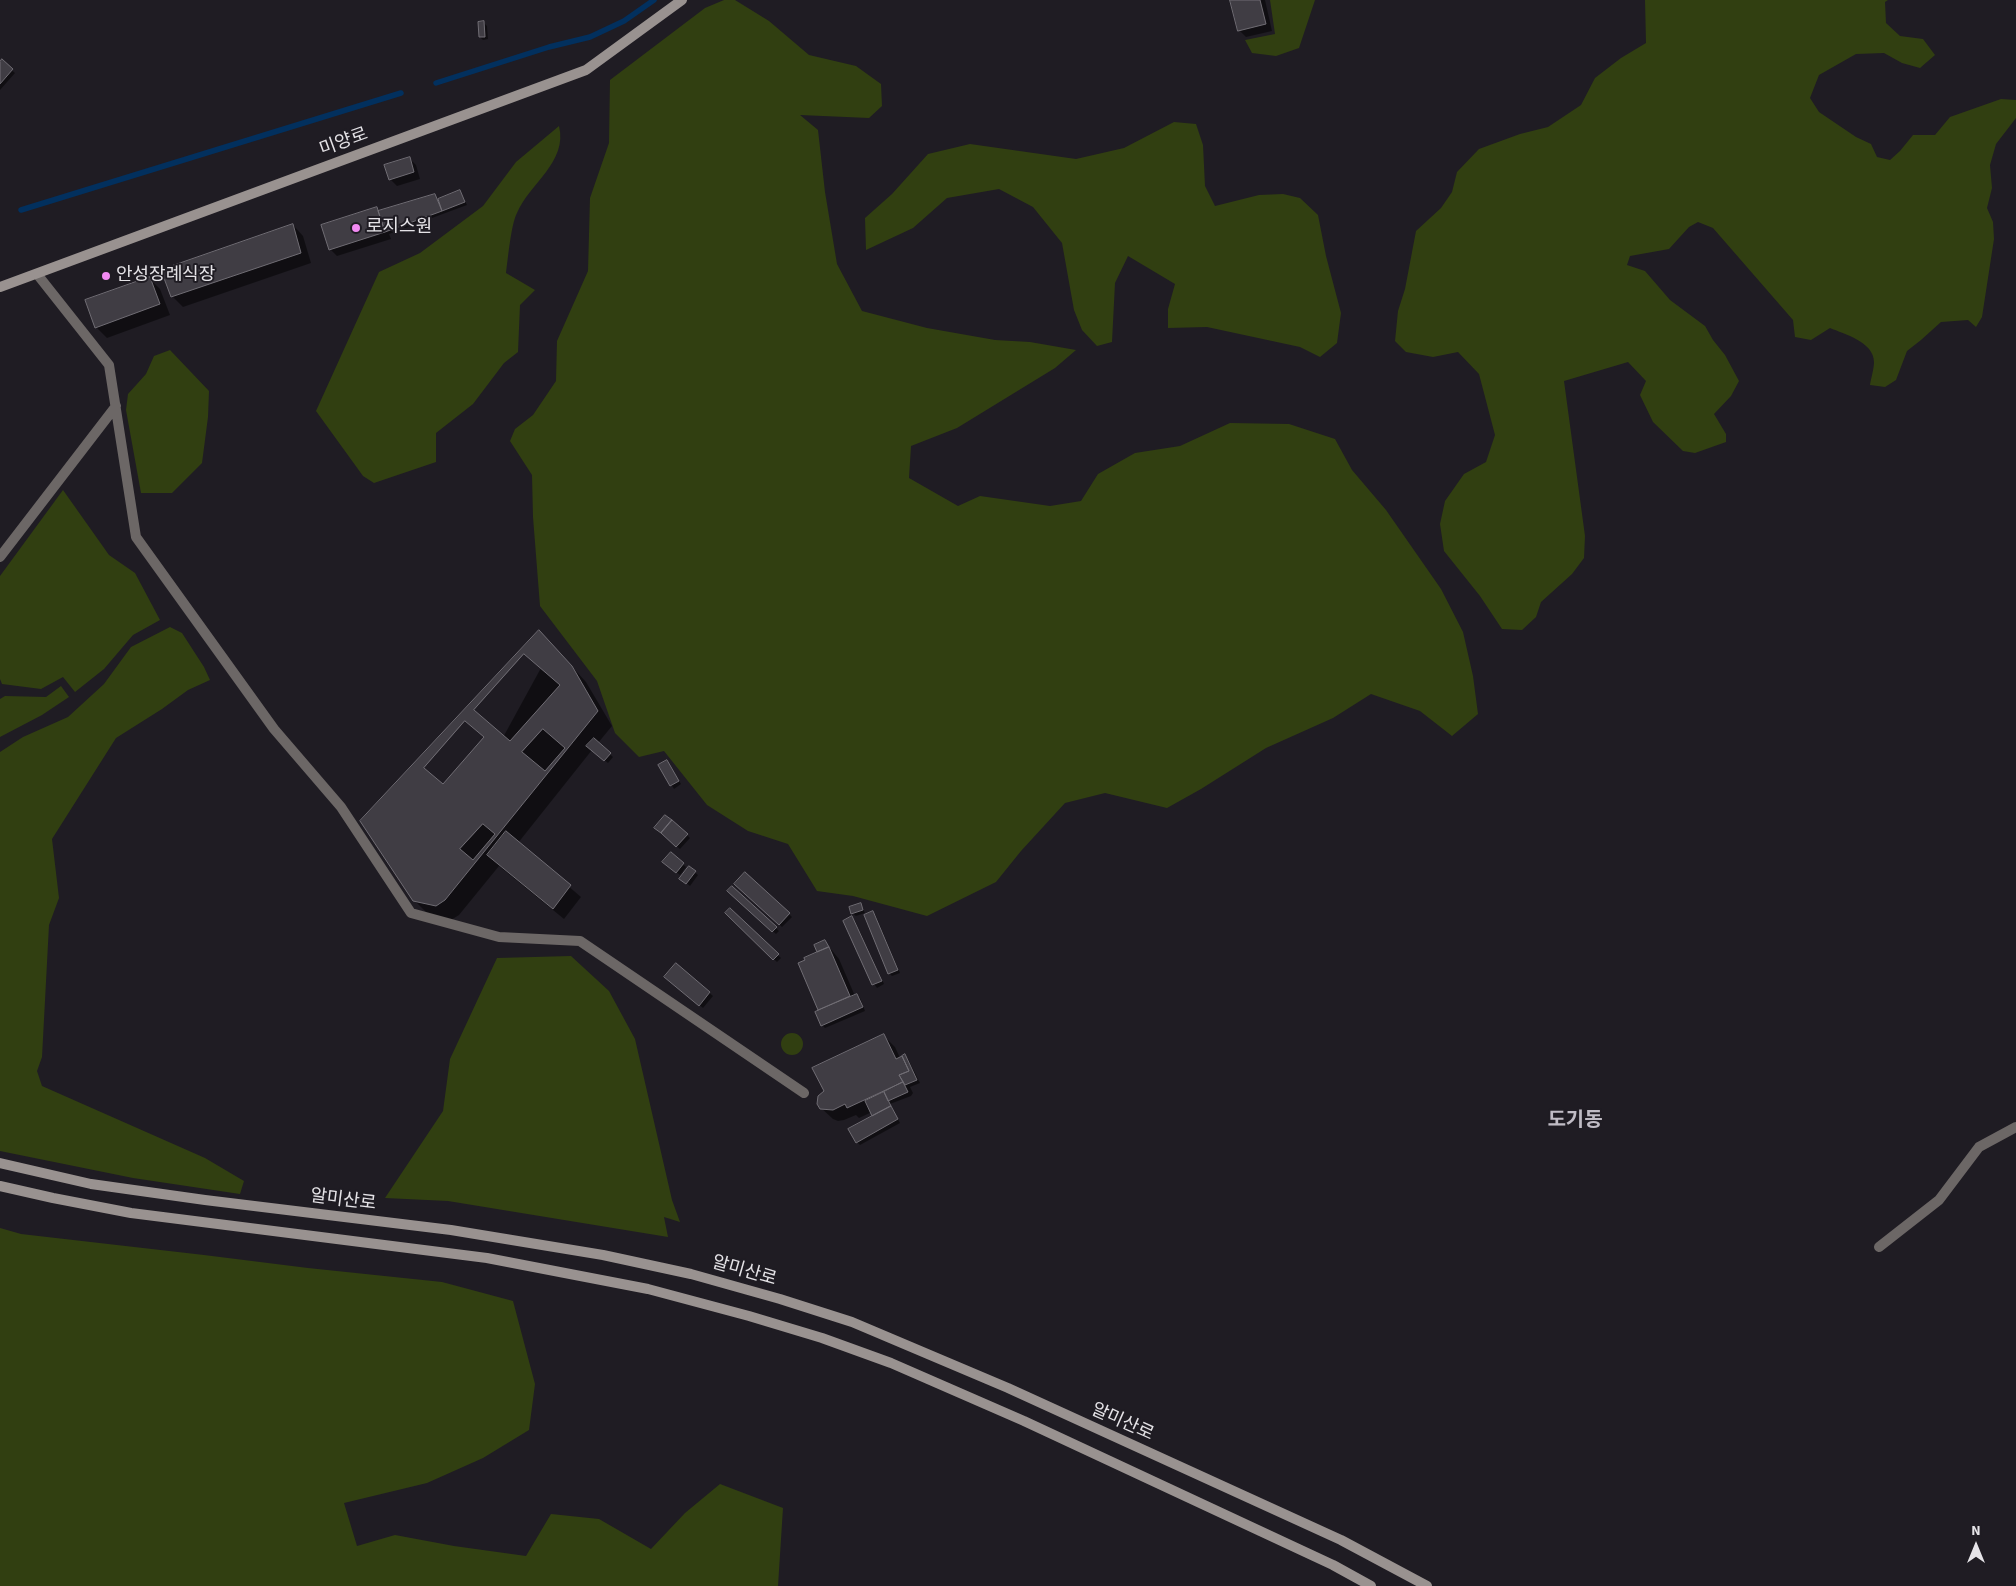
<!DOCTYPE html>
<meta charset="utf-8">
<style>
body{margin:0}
#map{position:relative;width:2016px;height:1586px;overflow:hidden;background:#1f1c23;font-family:"Source Sans 3",sans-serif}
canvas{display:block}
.north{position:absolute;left:1951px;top:1521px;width:50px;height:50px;-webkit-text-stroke:4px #1f1c23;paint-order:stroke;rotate:0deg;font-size:14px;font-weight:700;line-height:20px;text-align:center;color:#e5e3e7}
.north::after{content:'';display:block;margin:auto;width:18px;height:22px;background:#e5e3e7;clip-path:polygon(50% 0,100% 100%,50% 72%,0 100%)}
</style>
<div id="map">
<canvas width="2016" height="1586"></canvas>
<div class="north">N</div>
</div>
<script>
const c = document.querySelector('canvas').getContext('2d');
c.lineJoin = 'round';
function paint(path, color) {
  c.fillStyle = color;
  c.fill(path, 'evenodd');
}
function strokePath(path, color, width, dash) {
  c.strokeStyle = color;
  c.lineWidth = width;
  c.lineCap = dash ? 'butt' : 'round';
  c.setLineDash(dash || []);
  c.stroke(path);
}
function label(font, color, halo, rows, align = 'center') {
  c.font = font + ' "Source Sans 3","Noto Sans KR",sans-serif';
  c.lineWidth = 4;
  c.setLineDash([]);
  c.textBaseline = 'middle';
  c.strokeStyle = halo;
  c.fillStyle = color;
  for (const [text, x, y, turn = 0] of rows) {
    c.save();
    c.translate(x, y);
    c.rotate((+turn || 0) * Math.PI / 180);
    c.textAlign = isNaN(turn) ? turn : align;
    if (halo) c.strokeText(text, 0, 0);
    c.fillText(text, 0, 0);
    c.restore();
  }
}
paint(new Path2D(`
 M 724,0 L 735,0 L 769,21 L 809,55 L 856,66 L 881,84 L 882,106 L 869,118 L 800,115 L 818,130 L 825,192 L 837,264 L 862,311 L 927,328 L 995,340 L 1030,342 L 1076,350 L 1055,368 L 957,428 L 911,446 L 909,478 L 958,506 L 980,496 L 1050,506 L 1081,501 L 1098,474 L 1135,453 L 1180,446 L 1230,423 L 1289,424 L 1335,439 L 1352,470 L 1386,510 L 1441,589 L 1463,632 L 1473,676 L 1478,714 L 1452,736 L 1420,711 L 1371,694 L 1333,718 L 1266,748 L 1201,789 L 1167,808 L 1105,793 L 1065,803 L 1021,851 L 996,882 L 927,916 L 853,896 L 817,891 L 788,844 L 748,831 L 707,805 L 664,751 L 639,757 L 615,733 L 597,681 L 540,606 L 533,517 L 532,475 L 510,441 L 515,429 L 533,415 L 556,381 L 557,341 L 588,271 L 590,198 L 609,143 L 610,80 L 705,8 Z
 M 1270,0 L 1315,0 L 1299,48 L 1276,56 L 1252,53 L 1245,40 L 1275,34 Z
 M 1645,0 L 1888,0 L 1885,2 L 1886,23 L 1900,36 L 1923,39 L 1935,55 L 1920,68 L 1902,63 L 1884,53 L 1856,54 L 1819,75 L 1810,98 L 1819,112 L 1856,137 L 1871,144 L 1877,157 L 1890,160 L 1900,151 L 1913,135 L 1935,135 L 1950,117 L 2001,99 L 2016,100 L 2016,118 L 1996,144 L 1990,165 L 1992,188 L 1987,208 L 1993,222 L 1994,239 L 1982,317 L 1976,327 L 1968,320 L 1941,322 L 1921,340 L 1907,351 L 1896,380 L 1885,387 L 1870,385 C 1871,378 1874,369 1874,362 C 1874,342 1844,334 1830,328 L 1811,340 L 1795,337 L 1793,320 L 1713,228 L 1698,222 L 1689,227 L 1669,249 L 1630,256 L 1627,265 L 1645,271 L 1670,300 L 1705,326 L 1713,340 L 1725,355 L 1739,381 L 1731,396 L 1714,414 L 1726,434 L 1726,442 L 1695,453 L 1683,451 L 1653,422 L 1640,395 L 1646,381 L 1628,362 L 1564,381 L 1585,536 L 1584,558 L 1572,574 L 1541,602 L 1536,617 L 1522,630 L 1502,629 L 1480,596 L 1444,551 L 1440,524 L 1445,501 L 1464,474 L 1486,462 L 1495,435 L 1479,374 L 1458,352 L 1433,357 L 1406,352 L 1395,341 L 1398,311 L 1405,289 L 1416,231 L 1441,208 L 1452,192 L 1457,172 L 1479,149 L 1520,134 L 1548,127 L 1581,105 L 1595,78 L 1621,58 L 1646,43 Z
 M 1174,122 L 1196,124 L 1203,145 L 1205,186 L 1215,206 L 1259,195 L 1283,194 L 1300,198 L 1318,215 L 1326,256 L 1341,313 L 1337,343 L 1320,357 L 1300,347 L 1207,327 L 1168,328 L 1168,309 L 1175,284 L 1128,256 L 1115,283 L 1112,342 L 1097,346 L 1082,330 L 1074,310 L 1062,243 L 1033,207 L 999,189 L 947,198 L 913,228 L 866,250 L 865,218 L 892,194 L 928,154 L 970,144 L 1076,159 L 1124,148 Z
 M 559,126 C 568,162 529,184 517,213 C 511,224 508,259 506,273 L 535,290 L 520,305 L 518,352 L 504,363 L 473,404 L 436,433 L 436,462 L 374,483 L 363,476 L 316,411 L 379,272 L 420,253 L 483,206 L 516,162 Z
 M 170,350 L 209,391 L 208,417 L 202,463 L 172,493 L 141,493 L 126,410 L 128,394 L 146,374 L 154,356 Z
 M 63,490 L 109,555 L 135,573 L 160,620 L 133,635 L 104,669 L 75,692 L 63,677 L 41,689 L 2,684 L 0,679 L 0,576 Z
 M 170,627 L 182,633 L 204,667 L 210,680 L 188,690 L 162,709 L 116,738 L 52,839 L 59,898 L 49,925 L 42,1057 L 37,1071 L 42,1086 L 205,1158 L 244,1181 L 240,1194 L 133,1178 L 0,1151 L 0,752 L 23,737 L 68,717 L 104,684 L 131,647 Z
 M 61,686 L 69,697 L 42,715 L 0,737 L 0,699 L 5,696 L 46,697 Z
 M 571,956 L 609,991 L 635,1039 L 672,1200 L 680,1222 L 664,1217 L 668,1237 L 448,1201 L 385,1198 L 443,1111 L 450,1059 L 497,958 Z
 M781 1044a11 11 0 1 1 22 0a11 11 0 1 1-22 0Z
 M 0,1228 L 21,1234 L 204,1255 L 308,1268 L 442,1282 L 513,1301 L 535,1384 L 529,1430 L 483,1458 L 427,1483 L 344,1503 L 357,1546 L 395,1535 L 454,1546 L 526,1556 L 551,1514 L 599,1519 L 651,1549 L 685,1513 L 720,1484 L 783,1508 L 778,1586 L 0,1586 Z`), '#313f11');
paint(new Path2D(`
 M 1231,0 L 1265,0 L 1272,31 L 1246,37 L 1239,30 Z
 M 484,23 L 487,26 L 488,39 L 483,40 L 480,37 Z
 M 0,60 L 15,73 L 0,90 Z
 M 409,158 L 416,165 L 420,179 L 397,186 L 390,179 Z
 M 460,191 L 467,205 L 389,234 L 391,239 L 337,256 L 330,249 L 377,209 L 380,212 L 435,195 L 439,200 Z
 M 293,225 L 303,236 L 311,263 L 183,307 L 172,296 Z
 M 149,278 L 160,289 L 170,315 L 107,338 L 96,327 Z
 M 553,646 L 586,682 L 612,726 L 598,743 L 613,757 L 608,763 L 592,750 L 518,843 L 581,897 L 564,919 L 499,866 L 459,915 L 451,920 L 429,915 L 414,900 Z
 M 667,762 L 681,784 L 674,789 L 660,766 Z
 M 659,831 L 687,835 L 690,838 L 680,849 Z
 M 671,854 L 686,867 L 680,875 L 667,865 Z
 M 690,868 L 698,875 L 690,886 L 684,881 Z
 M 745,874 L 792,917 L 782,927 L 736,884 Z
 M 732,888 L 779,931 L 776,934 L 729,891 Z
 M 860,904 L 865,913 L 856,916 L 852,913 Z
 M 730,910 L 781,958 L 777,962 L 726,913 Z
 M 873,912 L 876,916 L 900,973 L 892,976 L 889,973 Z
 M 852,918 L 855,921 L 884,984 L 877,988 L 874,984 L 845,921 Z
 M 825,942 L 839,959 L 855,996 L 857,995 L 860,998 L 865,1011 L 825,1028 L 822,1025 L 819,1009 L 819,952 L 816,945 Z
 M 676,964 L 713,996 L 703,1008 L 669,979 Z
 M 884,1036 L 895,1047 L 900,1058 L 905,1056 L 908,1059 L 920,1083 L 910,1087 L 913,1093 L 911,1096 L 890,1104 L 900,1123 L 860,1145 L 857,1142 L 874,1117 L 872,1112 L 859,1118 L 856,1115 L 844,1120 L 838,1121 L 833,1119 L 821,1108 Z`), '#0007');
strokePath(new Path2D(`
 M 436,83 L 549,47 L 590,37 L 624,21 L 654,0
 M 21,210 L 401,93`), '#02305e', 5.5);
const building = new Path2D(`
 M 1230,0 L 1260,0 L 1266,24 L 1238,31 Z
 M 484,21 L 485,37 L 479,37 L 478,22 Z
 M 2,59 L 13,69 L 0,84 L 0,62 Z
 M 410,157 L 414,172 L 389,180 L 384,165 Z
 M 460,190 L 465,202 L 442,211 L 438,199 Z
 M 435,194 L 442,211 L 385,232 L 378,211 Z
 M 377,207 L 385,232 L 329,250 L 321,225 Z
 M 293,224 L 301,253 L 171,297 L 161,270 Z
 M 150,277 L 160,304 L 95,328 L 85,300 Z
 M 539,630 L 572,666 L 598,711 L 445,900 L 436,906 L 413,901 L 360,821 Z
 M 524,654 L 560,685 L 510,741 L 474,710 Z
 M 465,721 L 484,737 L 443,784 L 424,768 Z
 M 543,729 L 565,748 L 545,771 L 522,752 Z
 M 594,738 L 611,753 L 604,761 L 586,746 Z
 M 667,760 L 679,781 L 670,786 L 658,765 Z
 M 665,815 L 672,820 L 661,833 L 654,828 Z
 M 672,820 L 688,834 L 676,847 L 661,833 Z
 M 483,824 L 495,834 L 473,860 L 460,849 Z
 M 506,831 L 571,885 L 553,909 L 487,855 Z
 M 671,852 L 684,863 L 676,873 L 662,862 Z
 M 689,866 L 696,871 L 686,884 L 679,879 Z
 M 745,872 L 790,913 L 779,925 L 734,884 Z
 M 732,886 L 777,927 L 772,932 L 727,891 Z
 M 861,903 L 863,910 L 851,914 L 849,907 Z
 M 730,908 L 779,954 L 773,960 L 725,913 Z
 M 873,911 L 898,970 L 888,974 L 864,915 Z
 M 852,916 L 882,981 L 872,985 L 843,921 Z
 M 825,940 L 829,947 L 817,952 L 814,945 Z
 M 829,947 L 850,996 L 818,1010 L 798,963 L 805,960 L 804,958 Z
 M 676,963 L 710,992 L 699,1006 L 664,977 Z
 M 857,994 L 863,1007 L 821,1026 L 815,1012 Z
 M 884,1034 L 896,1059 L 902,1056 L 909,1071 L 899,1075 L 903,1082 L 847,1108 L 845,1104 L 833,1110 L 820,1109 L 817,1104 L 818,1096 L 824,1091 L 812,1068 Z
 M 905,1054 L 917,1080 L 905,1085 L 899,1075 L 909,1071 L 902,1056 Z
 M 903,1082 L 908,1092 L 888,1101 L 884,1092 Z
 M 884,1092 L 891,1106 L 872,1116 L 865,1101 Z
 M 891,1106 L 898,1119 L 856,1143 L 848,1129 Z`);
paint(building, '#403d44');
strokePath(building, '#706d74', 1);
strokePath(new Path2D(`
 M 37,274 L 109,365 L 136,537 L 274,729 L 341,807 L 411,913 L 499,937 L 580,941 L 804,1093
 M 0,557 L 116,406
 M 1879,1247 L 1939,1200 L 1979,1147 L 2016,1127`), '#6c6766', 10);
strokePath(new Path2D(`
 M 0,287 L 586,70 L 682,0
 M 0,1163 L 91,1184 L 205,1200 L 451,1230 L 603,1255 L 691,1274 L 780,1299 L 852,1322 L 1008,1388 L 1341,1540 L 1427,1586
 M 0,1186 L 53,1198 L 131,1213 L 487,1258 L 648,1289 L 749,1316 L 822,1338 L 891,1363 L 1024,1421 L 1333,1565 L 1371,1586`), '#999290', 10);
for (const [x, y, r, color] of [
 [356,228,5,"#f28af2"],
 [106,276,5,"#f28af2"]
]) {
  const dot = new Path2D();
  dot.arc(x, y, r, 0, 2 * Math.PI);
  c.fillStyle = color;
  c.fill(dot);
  strokePath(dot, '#1f1c23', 2);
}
label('18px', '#e5e3e7', '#1f1c23', [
 ["미양로",344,143,-20],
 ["알미산로",343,1201,7],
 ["알미산로",744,1272,16],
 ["알미산로",1122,1423,24]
]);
label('18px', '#e5e3e7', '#1f1c23', [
 ["로지스원",366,228],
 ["안성장례식장",116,276]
], 'left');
label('bold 20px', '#c0bcc5', '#1f1c23', [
 ["도기동",1575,1122]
]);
</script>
